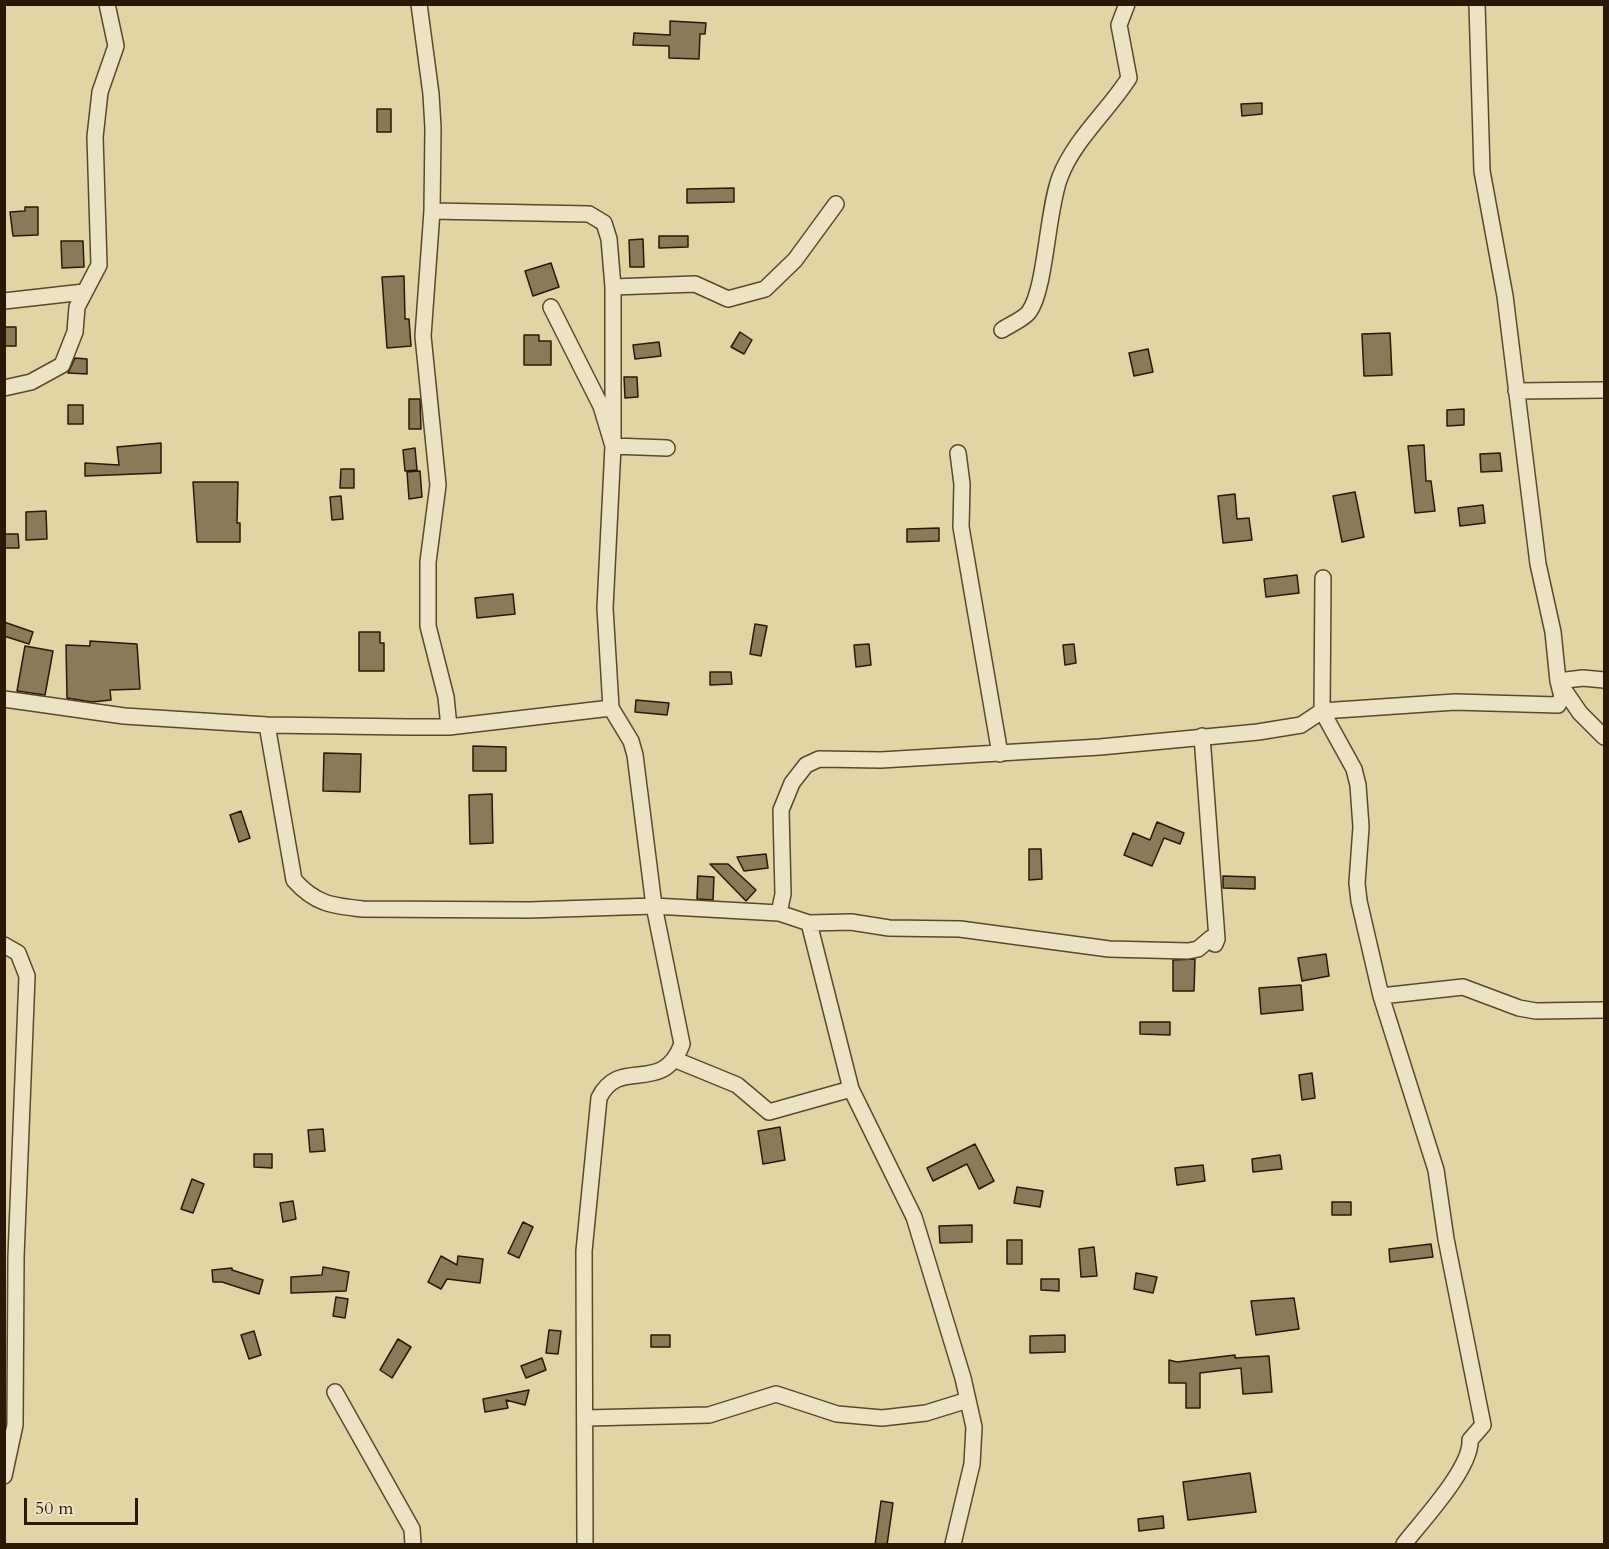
<!DOCTYPE html>
<style>
body{margin:0}
#map{position:relative;width:1609px;height:1549px;overflow:hidden;background:#e3d4a5;font-family:Cardo,serif}
canvas{display:block}
.frame{position:absolute;inset:0;border:6px solid #2c1905;pointer-events:none}
.scale{position:absolute;left:24px;top:1498px;width:114px;height:27px;box-sizing:border-box;border:3px solid #2c1905;border-top:0;padding-left:8px;font-size:18px;line-height:21px;white-space:nowrap;color:#2c1905;-webkit-text-stroke:4px #ede3c4;paint-order:stroke}
</style>
<div id="map">
<canvas width="1609" height="1549"></canvas>
<div class="frame"></div>
<div class="scale">50 m</div>
</div>
<script>
const c = document.querySelector('canvas').getContext('2d');
c.lineJoin = 'round';
function paint(path, color) {
  c.fillStyle = color;
  c.fill(path, 'evenodd');
}
function strokePath(path, color, width, dash) {
  c.strokeStyle = color;
  c.lineWidth = width;
  c.lineCap = dash ? 'butt' : 'round';
  c.setLineDash(dash || []);
  c.stroke(path);
}
const building = new Path2D(`
 M 670,21 L 706,23 L 705,34 L 700,34 L 699,59 L 669,58 L 669,46 L 633,45 L 634,33 L 670,35 Z
 M 1262,103 L 1262,114 L 1242,116 L 1241,104 Z
 M 377,109 L 391,109 L 391,132 L 377,132 Z
 M 734,188 L 734,202 L 687,203 L 687,189 Z
 M 25,207 L 38,207 L 38,235 L 13,236 L 10,212 L 25,211 Z
 M 659,236 L 688,236 L 688,247 L 659,248 Z
 M 643,239 L 644,267 L 630,267 L 629,240 Z
 M 61,241 L 83,241 L 84,267 L 62,268 Z
 M 551,263 L 559,287 L 533,296 L 525,271 Z
 M 404,276 L 405,319 L 409,319 L 411,346 L 387,348 L 382,277 Z
 M 4,327 L 16,327 L 16,346 L 4,346 Z
 M 740,332 L 752,340 L 744,354 L 731,347 Z
 M 1390,333 L 1392,375 L 1364,376 L 1362,334 Z
 M 524,335 L 539,335 L 539,341 L 551,341 L 551,365 L 524,365 Z
 M 659,342 L 661,356 L 635,359 L 633,345 Z
 M 1148,349 L 1153,372 L 1134,376 L 1129,353 Z
 M 75,358 L 87,359 L 87,374 L 68,373 Z
 M 624,377 L 637,377 L 638,397 L 625,398 Z
 M 409,399 L 420,399 L 421,429 L 409,429 Z
 M 68,405 L 83,405 L 83,424 L 68,424 Z
 M 1464,409 L 1464,425 L 1447,426 L 1447,410 Z
 M 161,443 L 161,473 L 85,476 L 85,463 L 119,465 L 117,447 Z
 M 1424,445 L 1426,481 L 1431,481 L 1435,511 L 1415,513 L 1408,446 Z
 M 415,448 L 417,470 L 405,471 L 403,450 Z
 M 1500,453 L 1502,471 L 1481,472 L 1480,454 Z
 M 341,469 L 354,469 L 354,488 L 340,488 Z
 M 420,471 L 422,497 L 409,499 L 407,472 Z
 M 193,482 L 238,482 L 237,523 L 240,523 L 240,542 L 197,542 Z
 M 1355,492 L 1364,537 L 1342,542 L 1333,496 Z
 M 1235,494 L 1237,519 L 1249,518 L 1252,540 L 1223,543 L 1218,496 Z
 M 341,496 L 343,519 L 332,520 L 330,497 Z
 M 1483,505 L 1485,523 L 1460,526 L 1458,508 Z
 M 46,511 L 47,539 L 26,540 L 26,512 Z
 M 939,528 L 939,541 L 907,542 L 907,529 Z
 M 4,534 L 18,534 L 19,548 L 4,548 Z
 M 1297,575 L 1299,593 L 1266,597 L 1264,579 Z
 M 513,594 L 515,614 L 477,618 L 475,598 Z
 M 4,622 L 33,632 L 29,644 L 4,636 Z
 M 755,624 L 767,626 L 761,656 L 750,654 Z
 M 359,632 L 380,632 L 380,643 L 384,643 L 384,671 L 359,671 Z
 M 90,641 L 137,644 L 140,689 L 110,690 L 111,700 L 92,702 L 67,698 L 66,645 L 90,646 Z
 M 869,644 L 871,665 L 856,667 L 854,645 Z
 M 1074,644 L 1076,663 L 1065,665 L 1063,645 Z
 M 25,646 L 53,651 L 45,695 L 17,691 Z
 M 710,672 L 731,672 L 732,684 L 710,685 Z
 M 636,700 L 669,703 L 667,715 L 635,712 Z
 M 473,746 L 506,747 L 506,771 L 473,771 Z
 M 324,753 L 361,754 L 360,792 L 323,791 Z
 M 492,794 L 493,843 L 470,844 L 469,795 Z
 M 241,811 L 250,838 L 239,842 L 230,815 Z
 M 1157,822 L 1184,833 L 1180,844 L 1164,838 L 1152,866 L 1124,855 L 1133,833 L 1150,840 Z
 M 1029,849 L 1041,849 L 1042,879 L 1029,880 Z
 M 766,854 L 768,868 L 744,871 L 737,857 Z
 M 710,864 L 728,864 L 756,890 L 746,901 Z
 M 698,876 L 714,877 L 713,900 L 697,899 Z
 M 1223,876 L 1255,877 L 1255,889 L 1223,888 Z
 M 1326,954 L 1329,976 L 1302,981 L 1298,958 Z
 M 1195,959 L 1194,991 L 1173,991 L 1173,960 Z
 M 1301,985 L 1303,1010 L 1261,1014 L 1259,988 Z
 M 1140,1022 L 1170,1022 L 1170,1035 L 1140,1034 Z
 M 1312,1073 L 1315,1098 L 1302,1100 L 1299,1075 Z
 M 780,1127 L 785,1160 L 763,1164 L 758,1131 Z
 M 323,1129 L 325,1151 L 310,1152 L 308,1130 Z
 M 975,1144 L 994,1181 L 979,1189 L 967,1164 L 933,1181 L 927,1168 Z
 M 254,1154 L 272,1154 L 272,1168 L 254,1167 Z
 M 1280,1155 L 1282,1169 L 1253,1172 L 1252,1159 Z
 M 1203,1165 L 1205,1181 L 1177,1185 L 1175,1168 Z
 M 192,1179 L 204,1184 L 193,1213 L 181,1209 Z
 M 1017,1187 L 1043,1191 L 1040,1207 L 1014,1203 Z
 M 293,1201 L 296,1219 L 283,1222 L 280,1203 Z
 M 1332,1202 L 1351,1202 L 1351,1215 L 1332,1215 Z
 M 523,1222 L 533,1227 L 519,1258 L 508,1253 Z
 M 972,1225 L 972,1242 L 940,1243 L 939,1226 Z
 M 1007,1240 L 1022,1240 L 1022,1264 L 1007,1264 Z
 M 1431,1244 L 1433,1257 L 1390,1262 L 1389,1249 Z
 M 1094,1247 L 1097,1276 L 1081,1277 L 1079,1249 Z
 M 441,1256 L 457,1265 L 458,1256 L 483,1259 L 480,1283 L 447,1279 L 441,1289 L 428,1282 Z
 M 323,1267 L 349,1272 L 346,1291 L 291,1293 L 291,1277 L 322,1275 Z
 M 232,1268 L 232,1270 L 263,1280 L 259,1294 L 222,1282 L 213,1282 L 212,1270 Z
 M 1136,1273 L 1157,1277 L 1153,1293 L 1134,1289 Z
 M 1041,1279 L 1059,1279 L 1059,1291 L 1041,1290 Z
 M 336,1297 L 348,1299 L 345,1318 L 333,1316 Z
 M 1294,1298 L 1299,1329 L 1256,1335 L 1251,1301 Z
 M 549,1330 L 561,1331 L 558,1354 L 546,1353 Z
 M 254,1331 L 261,1355 L 249,1359 L 241,1335 Z
 M 651,1335 L 670,1335 L 670,1347 L 651,1347 Z
 M 1065,1335 L 1065,1352 L 1030,1353 L 1030,1336 Z
 M 398,1339 L 411,1347 L 392,1378 L 380,1370 Z
 M 1235,1355 L 1235,1358 L 1269,1356 L 1272,1392 L 1243,1394 L 1241,1368 L 1200,1373 L 1200,1408 L 1186,1408 L 1186,1383 L 1169,1383 L 1169,1360 L 1177,1362 Z
 M 542,1358 L 546,1370 L 526,1378 L 521,1366 Z
 M 529,1390 L 525,1405 L 506,1400 L 508,1408 L 485,1412 L 483,1399 Z
 M 1250,1473 L 1256,1512 L 1188,1520 L 1183,1482 Z
 M 881,1501 L 893,1503 L 887,1545 L 875,1545 Z
 M 1163,1516 L 1164,1528 L 1139,1531 L 1138,1519 Z`);
paint(building, '#8b7a58');
strokePath(building, '#2c1905', 1.5);
const street = new Path2D(`
 M 419,4 L 431,94 L 433,128 L 432,211 L 423,336 L 438,485 L 428,562 L 428,626 L 446,697 L 449,727
 M 1477,4 L 1482,171 L 1505,296 L 1538,564 L 1553,632 L 1558,681 L 1580,713 L 1604,737
 M 432,211 L 589,214 L 604,223 L 609,239 L 613,287 L 613,446 L 605,608 L 611,708 L 631,741 L 635,755 L 654,906 L 682,1044 C 662,1097 620,1055 599,1098 L 584,1251 L 585,1544
 M 613,287 L 695,284 L 728,299 L 765,289 L 795,260 L 836,204
 M 4,301 L 84,292
 M 551,307 L 601,406 L 613,446 L 667,448
 M 1002,330 C 1009,325 1024,319 1029,312 C 1046,289 1047,210 1060,177 C 1074,140 1108,111 1129,78 L 1119,25 L 1127,4
 M 4,388 L 31,382 L 62,365 L 75,332 L 77,307 L 99,265 L 95,137 L 100,92 L 116,46 L 107,4
 M 1516,391 L 1604,390
 M 958,453 L 962,484 L 961,527 L 1000,754
 M 1323,578 L 1322,711 L 1354,769 L 1358,785 L 1361,827 L 1357,883 L 1359,901 L 1381,996 L 1436,1170 L 1446,1239 L 1483,1425 L 1470,1440 C 1472,1468 1421,1522 1404,1544
 M 4,699 L 124,716 L 267,725 L 409,727 L 449,727 L 611,708
 M 267,725 L 294,880 C 315,904 333,906 363,909 L 529,910 L 654,906 L 779,913
 M 809,923 L 851,922 L 889,928 L 960,929 L 1109,949 L 1188,951 L 1198,949 L 1211,938 L 1215,944 L 1217,939 L 1202,736
 M 4,945 L 18,953 L 27,976 L 16,1257 L 15,1425 L 4,1476
 M 1381,996 L 1463,987 L 1519,1008 L 1536,1011 L 1604,1010
 M 676,1060 L 737,1085 L 769,1112 L 851,1089
 M 335,1392 L 412,1529 L 413,1544
 M 586,1418 L 709,1415 L 776,1394 L 837,1414 L 882,1418 L 926,1413 L 968,1400
 M 953,1544 L 972,1464 L 974,1427 L 963,1378 L 914,1217 L 851,1089 L 809,923 L 779,913 L 783,894 L 781,810 L 792,783 L 806,765 L 819,759 L 881,760 L 1100,747 L 1258,732 L 1301,725 L 1322,711 L 1455,702 L 1558,705 L 1562,697 L 1558,681 L 1583,678 L 1604,680`);
strokePath(street, '#5a482d', 18);
strokePath(street, '#ede3c4', 15);
</script>
